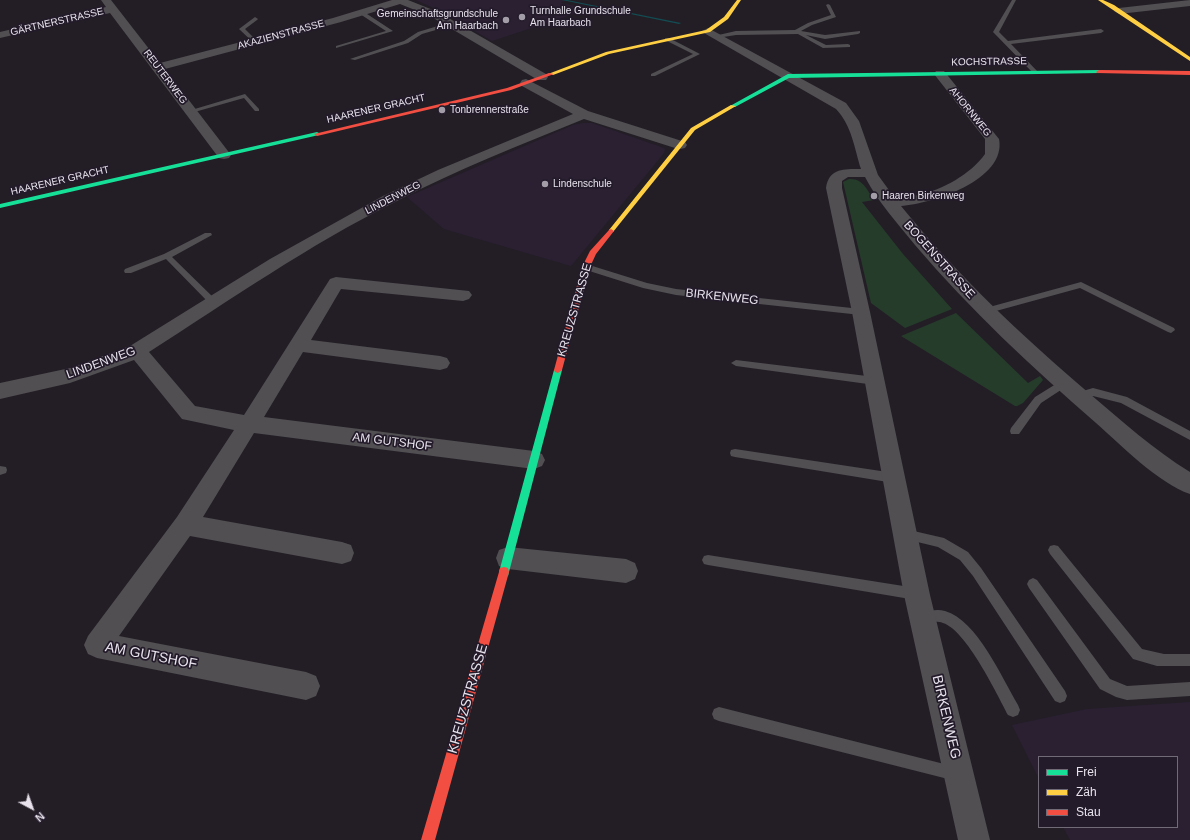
<!DOCTYPE html>
<meta charset="utf-8">
<style>
body{margin:0}
#map{position:relative;width:1190px;height:840px;overflow:hidden;background:#231e26;font-family:Helvetica,sans-serif}
canvas{display:block}
.legend{position:absolute;left:1038px;top:756px;width:140px;height:72px;box-sizing:border-box;background:#231b2a;border:1px solid #716b78;margin:0;padding:5px 7px;list-style:none;font-size:12px;color:#e7e2ec}
.legend li{display:flex;align-items:center;gap:8px;height:20px}
.legend b{width:20px;border:1px solid #716b78}
.north{position:absolute;left:12px;top:788px;width:40px;height:40px;-webkit-text-stroke:3px #231b2a;paint-order:stroke;rotate:139deg;font-size:11px;font-weight:700;line-height:16px;text-align:center;color:#e7e2ec}
.north::after{content:'';display:block;margin:auto;width:14px;height:18px;background:#e7e2ec;clip-path:polygon(50% 0,100% 100%,50% 72%,0 100%)}
</style>
<div id="map">
<canvas width="1190" height="840"></canvas>
<ul class="legend">
<li><b style="height:5px;background:#16e098"></b>Frei</li>
<li><b style="height:5px;background:#ffcf43"></b>Zäh</li>
<li><b style="height:5px;background:#f24e42"></b>Stau</li>
</ul>
<div class="north">N</div>
</div>
<script>
const c = document.querySelector('canvas').getContext('2d');
c.lineJoin = 'round';
function paint(path, color) {
  c.fillStyle = color;
  c.fill(path, 'evenodd');
}
function strokePath(path, color, width, dash) {
  c.strokeStyle = color;
  c.lineWidth = width;
  c.lineCap = dash ? 'butt' : 'round';
  c.setLineDash(dash || []);
  c.stroke(path);
}
function label(font, color, halo, rows, align = 'center') {
  c.font = font + ' Helvetica,sans-serif';
  c.lineWidth = 3.5;
  c.setLineDash([]);
  c.textBaseline = 'middle';
  c.strokeStyle = halo;
  c.fillStyle = color;
  for (const [text, x, y, turn = 0] of rows) {
    c.save();
    c.translate(x, y);
    c.rotate((+turn || 0) * Math.PI / 180);
    c.textAlign = isNaN(turn) ? turn : align;
    if (halo) c.strokeText(text, 0, 0);
    c.fillText(text, 0, 0);
    c.restore();
  }
}
paint(new Path2D(`
 M 416,0 L 565,0 L 561,3 L 589,9 L 492,41 L 440,11 Z
 M 583,123 L 592,123 L 661,147 L 665,149 L 664,153 L 571,266 L 444,229 L 407,197 L 573,125 Z
 M 1190,702 L 1190,840 L 1070,840 L 1063,827 L 1177,827 L 1177,757 L 1039,757 L 1039,779 L 1012,725 L 1087,709 Z`), '#2a2032');
paint(new Path2D(`
 M 849,179 C 863,178 867,190 874,200 L 862,202 L 903,254 L 952,309 L 905,328 L 871,303 L 844,186 L 843,182 Z
 M 956,313 L 1028,383 L 1040,376 L 1043,380 L 1023,403 L 1017,406 L 1015,406 L 901,336 Z`), '#263c2b');
paint(new Path2D(`
 M 562,0 L 567,0 L 681,23 L 679,24 Z`), '#134c53');
paint(new Path2D(`
 M 1012,0 L 1016,0 L 999,32 L 1008,41 L 1101,29 L 1104,31 L 1101,33 L 1011,44 L 1039,73 L 1034,74 L 993,32 Z
 M 828,4 L 830,5 L 836,17 L 812,25 L 801,31 L 825,35 L 860,31 L 860,33 L 858,34 L 825,39 L 806,35 L 826,45 L 848,44 L 850,45 L 850,47 L 823,48 L 798,34 L 736,35 L 717,38 L 714,36 L 736,31 L 795,30 L 808,23 L 831,15 L 826,5 Z
 M 360,12 L 364,12 L 393,31 L 336,48 L 336,46 L 386,31 L 360,14 Z
 M 255,17 L 258,19 L 257,20 L 245,29 L 258,42 L 255,44 L 239,29 Z
 M 451,22 L 454,24 L 453,25 L 422,34 L 408,43 L 355,60 L 350,59 L 404,41 L 418,32 Z
 M 665,38 L 669,38 L 700,54 L 655,76 L 651,76 L 651,74 L 693,54 L 665,40 Z
 M 245,94 L 259,109 L 259,111 L 255,111 L 244,98 L 191,113 L 188,111 Z
 M 205,233 L 211,233 L 212,235 L 172,257 L 217,301 L 218,303 L 217,305 L 211,305 L 166,259 L 131,273 L 125,273 L 124,271 L 125,269 L 164,254 Z
 M 586,264 L 647,283 L 676,289 L 861,309 L 865,312 L 861,315 L 676,295 L 643,288 L 583,269 L 582,267 Z
 M 1081,282 L 1174,328 L 1175,330 L 1171,333 L 1168,332 L 1080,288 L 985,314 L 981,311 L 982,309 Z
 M 736,360 L 875,377 L 880,381 L 875,385 L 736,366 L 731,363 Z
 M 1064,379 L 1067,380 L 1069,383 L 1067,386 L 1041,403 L 1019,434 L 1011,434 L 1010,431 L 1011,428 L 1035,397 Z
 M 1093,388 L 1127,397 L 1190,431 L 1190,440 L 1121,403 L 1093,396 L 1079,400 L 1076,399 L 1074,396 L 1076,393 Z
 M 735,449 L 894,473 L 898,475 L 899,478 L 898,481 L 894,483 L 735,457 L 731,456 L 730,453 L 731,450 Z
 M 0,466 L 6,467 L 7,470 L 6,473 L 0,475 Z
 M 905,529 L 944,538 L 968,552 L 981,568 L 1065,691 L 1067,696 L 1065,701 L 1060,703 L 1055,701 L 973,576 L 960,560 L 938,547 L 901,538 L 899,534 L 901,530 Z
 M 1054,545 L 1058,546 L 1142,649 L 1164,654 L 1190,654 L 1190,666 L 1157,666 L 1133,659 L 1050,554 L 1048,550 L 1050,546 Z
 M 708,555 L 916,588 L 920,590 L 922,594 L 920,598 L 916,600 L 708,565 L 704,564 L 702,560 L 704,556 Z
 M 1033,578 L 1037,580 L 1110,679 L 1127,686 L 1190,682 L 1190,696 L 1127,700 L 1116,697 L 1100,689 L 1029,588 L 1027,584 L 1029,580 Z
 M 923,611 C 930,611 938,609 945,611 C 977,620 1002,678 1018,705 L 1020,710 L 1018,715 L 1013,717 L 1008,715 C 997,694 966,630 943,623 C 935,620 927,624 919,621 L 917,617 L 919,613 Z
 M 719,707 L 956,767 L 961,769 L 963,774 L 961,779 L 956,781 L 719,721 L 714,719 L 712,714 L 714,709 Z`), '#514f52');
paint(new Path2D(`
 M 101,0 L 111,0 L 160,63 L 333,18 L 392,0 L 408,0 L 438,12 L 546,74 L 548,77 L 546,80 L 538,80 L 430,16 L 400,4 L 341,22 L 165,69 L 231,155 L 229,158 L 224,159 L 219,158 L 110,13 L 0,38 L 0,32 L 106,7 Z
 M 1190,0 L 1190,6 L 1119,14 L 1114,11 L 1119,8 Z
 M 708,28 L 846,103 L 859,121 L 878,175 L 894,197 C 902,196 911,197 919,195 C 942,190 971,174 985,154 L 985,139 L 934,74 L 936,71 L 944,71 L 999,139 C 1007,180 931,204 901,206 C 957,275 1022,336 1090,394 C 1122,421 1154,450 1190,472 L 1190,494 C 1158,483 1121,445 1096,423 C 1032,367 970,310 915,245 C 898,224 878,202 865,177 L 848,177 L 842,181 L 842,188 L 870,312 L 930,595 L 990,840 L 958,840 L 904,595 L 852,312 L 826,188 C 829,168 844,169 861,169 C 854,147 852,126 836,109 L 704,33 L 702,31 Z
 M 526,79 L 588,111 L 685,142 L 687,145 L 685,148 L 680,149 L 675,148 L 584,119 C 520,145 456,170 395,202 C 309,245 230,300 149,352 L 195,406 L 244,415 L 330,279 L 336,277 L 469,291 L 472,295 L 469,299 L 463,301 L 341,289 L 311,340 L 440,356 L 447,358 L 450,363 L 447,368 L 440,370 L 303,352 L 264,417 L 534,451 L 542,454 L 545,460 L 542,466 L 534,469 L 254,433 L 203,517 L 342,542 L 351,545 L 354,553 L 351,561 L 342,564 L 190,536 L 119,636 L 306,672 L 316,676 L 320,686 L 316,696 L 306,700 L 97,658 L 88,654 L 84,645 L 88,636 L 177,517 L 234,430 L 182,419 L 134,360 L 70,383 L 0,399 L 0,383 L 70,368 L 130,346 L 270,259 L 383,196 L 438,170 L 573,114 L 522,86 L 520,83 L 522,80 Z
 M 508,547 L 626,559 L 635,563 L 638,571 L 635,579 L 626,583 L 508,569 L 499,566 L 496,558 L 499,550 Z`), '#514f52');
paint(new Path2D(`
 M 1099,70 L 1102,72 L 1101,73 L 789,78 L 735,107 L 730,106 L 788,74 Z
 M 317,132 L 319,133 L 319,135 L 0,208 L 0,204 Z
 M 558,367 L 562,370 L 509,572 L 508,576 L 504,577 L 500,576 L 499,572 L 554,370 Z`), '#16e098');
paint(new Path2D(`
 M 737,0 L 741,0 L 728,19 L 710,32 L 609,54 L 553,75 L 548,74 L 606,52 L 706,30 L 724,17 Z
 M 1098,0 L 1103,0 L 1114,5 L 1190,57 L 1190,61 Z
 M 731,105 L 736,106 L 695,130 L 613,232 L 609,232 L 609,230 L 691,128 Z`), '#ffcf43');
paint(new Path2D(`
 M 1099,70 L 1190,71 L 1190,75 L 1097,73 L 1096,72 Z
 M 549,73 L 554,74 L 511,90 L 317,136 L 314,134 L 507,88 Z
 M 611,229 L 614,231 L 596,254 L 590,267 L 562,370 L 558,373 L 555,372 L 554,370 L 582,267 L 590,251 L 609,230 Z
 M 504,567 L 508,568 L 509,572 L 435,840 L 421,840 L 499,572 L 500,568 Z`), '#f24e42');
for (const [x, y, r, color] of [
 [522,17,4,"#a29da7"],
 [506,20,4,"#a29da7"],
 [442,110,4,"#a29da7"],
 [545,184,4,"#a29da7"],
 [874,196,4,"#a29da7"]
]) {
  const dot = new Path2D();
  dot.arc(x, y, r, 0, 2 * Math.PI);
  c.fillStyle = color;
  c.fill(dot);
  strokePath(dot, '#231b2a', 1.5);
}
label('10px', '#e7e2ec', '#231b2a', [
 ["Turnhalle Grundschule",530,11],
 ["Am Haarbach",530,23],
 ["Gemeinschaftsgrundschule",498,14,"right"],
 ["Am Haarbach",498,26,"right"],
 ["Tonbrennerstraße",450,110],
 ["Lindenschule",553,184],
 ["Haaren Birkenweg",882,196]
], 'left');
label('10px', '#e7e2ec', '#231b2a', [
 ["GÄRTNERSTRASSE",57,22,-13],
 ["AKAZIENSTRASSE",281,35,-15],
 ["KOCHSTRASSE",989,62,-1],
 ["REUTERWEG",165,77,53],
 ["HAARENER GRACHT",376,109,-13],
 ["AHORNWEG",970,112,51],
 ["HAARENER GRACHT",60,181,-13],
 ["LINDENWEG",393,198,-27]
]);
label('12px', '#e7e2ec', '#231b2a', [
 ["BOGENSTRASSE",939,260,48],
 ["BIRKENWEG",722,297,6],
 ["KREUZSTRASSE",575,310,-74],
 ["LINDENWEG",101,363,-20],
 ["AM GUTSHOF",392,442,7]
]);
label('14px', '#e7e2ec', '#231b2a', [
 ["AM GUTSHOF",151,656,11],
 ["KREUZSTRASSE",468,699,-74],
 ["BIRKENWEG",946,717,77]
]);
</script>
